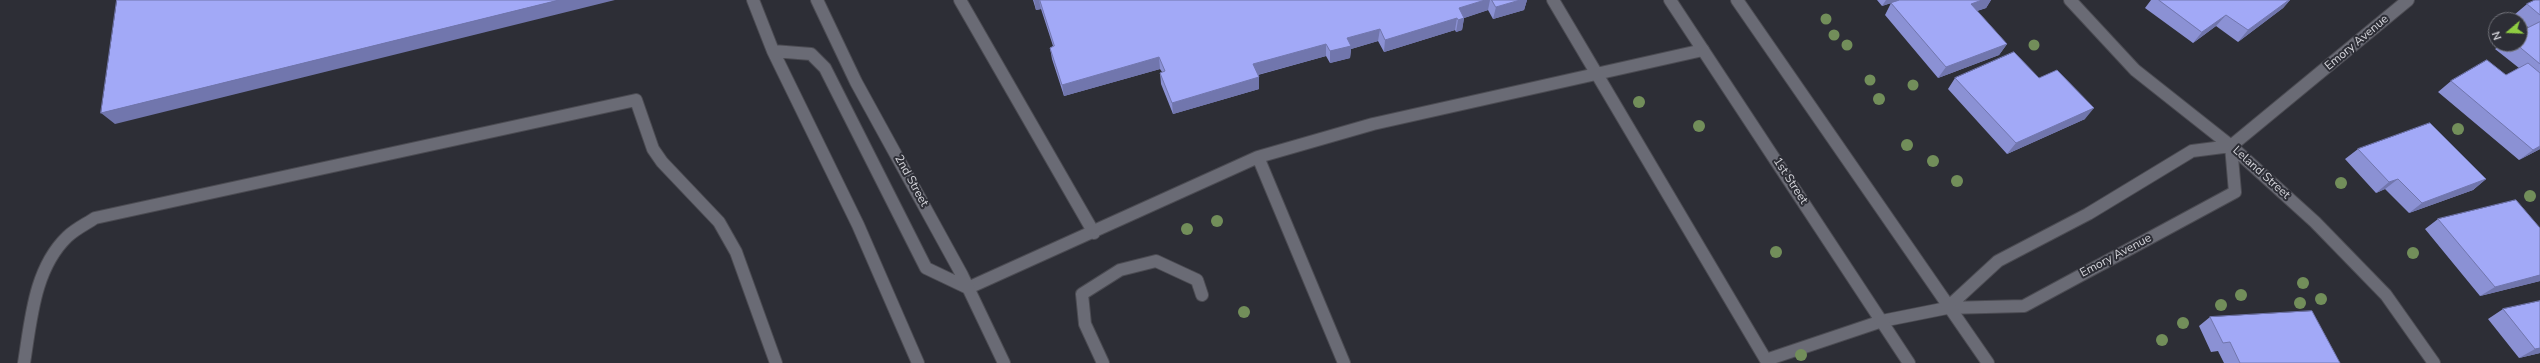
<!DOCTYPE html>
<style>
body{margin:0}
#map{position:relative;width:2540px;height:363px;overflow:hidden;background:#2d2e36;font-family:"Nunito Sans",sans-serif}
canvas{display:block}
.north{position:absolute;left:2488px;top:12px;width:40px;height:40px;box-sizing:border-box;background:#2d2e36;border:1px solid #707178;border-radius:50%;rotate:251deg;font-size:11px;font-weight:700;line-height:16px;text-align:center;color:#d5d5db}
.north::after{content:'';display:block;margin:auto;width:14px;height:18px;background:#8fcd42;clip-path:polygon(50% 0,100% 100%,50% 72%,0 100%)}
</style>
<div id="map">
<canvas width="2540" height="363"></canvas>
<div class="north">N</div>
</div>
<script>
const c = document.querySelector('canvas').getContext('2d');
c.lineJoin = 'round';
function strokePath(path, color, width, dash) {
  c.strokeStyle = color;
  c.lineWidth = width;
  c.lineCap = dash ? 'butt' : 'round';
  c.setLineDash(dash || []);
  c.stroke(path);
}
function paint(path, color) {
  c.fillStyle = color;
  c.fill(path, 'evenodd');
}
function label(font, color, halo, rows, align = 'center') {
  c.font = font + ' "Nunito Sans",sans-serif';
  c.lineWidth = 4;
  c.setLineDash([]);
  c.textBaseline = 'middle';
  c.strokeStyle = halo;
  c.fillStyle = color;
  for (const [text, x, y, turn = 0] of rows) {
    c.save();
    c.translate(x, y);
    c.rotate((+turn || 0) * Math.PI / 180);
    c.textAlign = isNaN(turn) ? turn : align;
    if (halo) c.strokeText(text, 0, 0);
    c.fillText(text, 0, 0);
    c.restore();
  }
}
const lane = new Path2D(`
 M 960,0 L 1094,233
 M 1553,0 L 1766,360 L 1882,321
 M 1258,157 L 1344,363
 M 968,288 L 1258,157 L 1373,124 L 1703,50
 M 24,363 C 31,320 34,269 67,237 C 75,229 86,224 95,218 L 636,100 L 653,149 L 662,162 L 719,222 L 736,252 L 776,363
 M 1103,363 L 1085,324 L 1082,294 L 1120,270 L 1156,261 L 1197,280 L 1202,295`);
const street = new Path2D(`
 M 2070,0 L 2135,70 L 2231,146 L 2315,222 L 2386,295 L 2434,363
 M 1947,308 L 1998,261 L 2088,214 L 2192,151 L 2231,146 L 2408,0
 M 1882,321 L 1947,308 L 2024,306 L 2235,192 L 2231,146`);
const secondary = new Path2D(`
 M 753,0 L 773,51 L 858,225 L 918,363
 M 817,0 L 856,82 L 962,275 L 1004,363
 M 1670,0 L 1909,363
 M 1737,0 L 1988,363
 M 773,51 L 811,54 L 825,68 L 926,268 L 968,288`);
strokePath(lane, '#4b4b52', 14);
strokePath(street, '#4b4b52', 14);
strokePath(secondary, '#4b4b52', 14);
strokePath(lane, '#6a6b75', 12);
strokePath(street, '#6a6b75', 12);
strokePath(secondary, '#6a6b75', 12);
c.fillStyle = '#728e5a';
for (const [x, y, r] of [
 [1826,19,5.5],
 [1834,35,5.5],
 [1847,45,5.5],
 [2034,45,5.5],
 [1870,80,5.5],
 [1913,85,5.5],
 [1879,99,6],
 [1639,102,6],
 [1699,126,6],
 [2458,129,6],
 [1907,145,6],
 [1933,161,6],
 [1957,181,6],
 [2341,183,6],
 [2530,196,6],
 [1217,221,6],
 [1187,229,6],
 [1776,252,6],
 [2413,253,6],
 [2303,283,6],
 [2241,295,6],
 [2321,299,6],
 [2300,303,6],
 [2221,305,6],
 [1244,312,6],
 [2183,323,6],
 [2162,340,6],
 [1801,355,6]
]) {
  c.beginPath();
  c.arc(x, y, r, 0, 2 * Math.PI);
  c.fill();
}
paint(new Path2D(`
 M 1033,0 L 1527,0 L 1524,10 L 1493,19 L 1488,10 L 1464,18 L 1462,30 L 1456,32 L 1455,30 L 1384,52 L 1378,41 L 1351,49 L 1350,58 L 1330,63 L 1326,56 L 1258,75 L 1259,77 L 1259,89 L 1173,114 L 1161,84 L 1160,73 L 1162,72 L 1160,69 L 1064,96 L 1052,59 L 1050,48 L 1053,46 L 1041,9 L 1036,10 Z
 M 1877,0 L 1900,0 L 1882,6 Z
 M 1900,0 L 1991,0 L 1986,8 L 1977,11 L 2007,44 L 1999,55 L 1938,78 L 1885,15 L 1891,3 Z
 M 2151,0 L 2290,0 L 2283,8 L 2238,42 L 2216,26 L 2193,43 L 2145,8 Z
 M 2540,0 L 2540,149 L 2519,160 L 2438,92 L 2451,81 L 2506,75 L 2519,68 L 2495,49 L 2502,44 L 2520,44 L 2529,28 L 2514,15 L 2527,4 Z
 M 1955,78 L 2039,78 L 2085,119 L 2007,154 L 1948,89 Z
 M 2358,149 L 2486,179 L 2473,190 L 2409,213 L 2385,189 L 2376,193 L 2345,159 Z
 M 2438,219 L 2540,281 L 2480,296 L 2425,229 Z
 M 2503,309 L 2540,353 L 2519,358 L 2488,319 Z
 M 2210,317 L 2340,363 L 2224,363 L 2218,351 L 2211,352 L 2199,326 Z`), '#8b91d4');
paint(new Path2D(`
 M 559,0 L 615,0 L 115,124 L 101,113 Z
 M 1034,0 L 1039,0 L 1041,9 L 1036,10 Z
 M 1485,0 L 1490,0 L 1488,10 L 1458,20 L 1459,8 Z
 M 1520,0 L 1527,0 L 1524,10 L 1493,19 L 1496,7 Z
 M 1886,0 L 1900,0 L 1882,6 Z
 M 1982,0 L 1991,0 L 1986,8 L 1964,15 L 1971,4 Z
 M 2289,0 L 2290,0 L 2283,8 L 2238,42 L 2248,30 Z
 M 2226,15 L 2216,26 L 2193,43 L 2202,32 Z
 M 1457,18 L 1455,30 L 1384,52 L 1385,40 Z
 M 1464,18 L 1462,30 L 1456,32 L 1458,20 Z
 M 1380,29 L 1378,41 L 1351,49 L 1350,58 L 1330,63 L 1330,51 L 1347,38 Z
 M 1326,44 L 1326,56 L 1253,76 L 1253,64 Z
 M 2007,44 L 1999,55 L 1938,78 L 1946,67 Z
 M 1159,57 L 1160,69 L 1064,96 L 1062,85 Z
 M 1259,77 L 1259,89 L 1173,114 L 1172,103 Z
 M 2094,108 L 2085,119 L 2007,154 L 2016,143 Z
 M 2540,146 L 2540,149 L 2519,160 L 2533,150 Z
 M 2398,179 L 2385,189 L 2376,193 L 2389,182 Z
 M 2486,179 L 2473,190 L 2409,213 L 2422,203 Z
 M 2540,275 L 2540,281 L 2480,296 L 2495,287 Z
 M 2540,348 L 2540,353 L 2519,358 L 2535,349 Z`), '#7176ad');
const building = new Path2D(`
 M 117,0 L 559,0 L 101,113 Z
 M 1040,0 L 1485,0 L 1459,8 L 1464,18 L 1458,20 L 1457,18 L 1385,40 L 1380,29 L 1347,38 L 1351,46 L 1330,51 L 1326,44 L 1253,64 L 1259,77 L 1172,103 L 1160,73 L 1165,71 L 1159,57 L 1062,85 L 1050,48 L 1054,46 Z
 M 1492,0 L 1520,0 L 1496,7 Z
 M 1900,0 L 1982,0 L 1971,4 L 2007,44 L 1946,67 L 1891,3 Z
 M 2159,0 L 2289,0 L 2248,30 L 2226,15 L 2202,32 Z
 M 2535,0 L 2540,0 L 2540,15 L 2527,4 Z
 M 2540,22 L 2540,64 L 2516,44 L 2520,44 L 2520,32 Z
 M 2014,52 L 2039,78 L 2057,70 L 2094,108 L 2016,143 L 1955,78 Z
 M 2487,60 L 2506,75 L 2528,63 L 2540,73 L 2540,146 L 2533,150 L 2451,81 Z
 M 2430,123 L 2486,179 L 2422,203 L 2398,179 L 2389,182 L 2358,149 Z
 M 2516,200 L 2540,228 L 2540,275 L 2495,287 L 2438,219 Z
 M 2540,301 L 2540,348 L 2535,349 L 2503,309 Z
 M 2312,311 L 2340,363 L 2240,363 L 2230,342 L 2223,343 L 2210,317 Z`);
paint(building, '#a2a9f7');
strokePath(building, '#7176ad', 1);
label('12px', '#d5d5db', '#2d2e36', [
 ["Emory Avenue",2357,43,-40],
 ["Leland Street",2261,173,42],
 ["2nd Street",911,181,61],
 ["1st Street",1790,181,57],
 ["Emory Avenue",2116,256,-28]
]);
</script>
